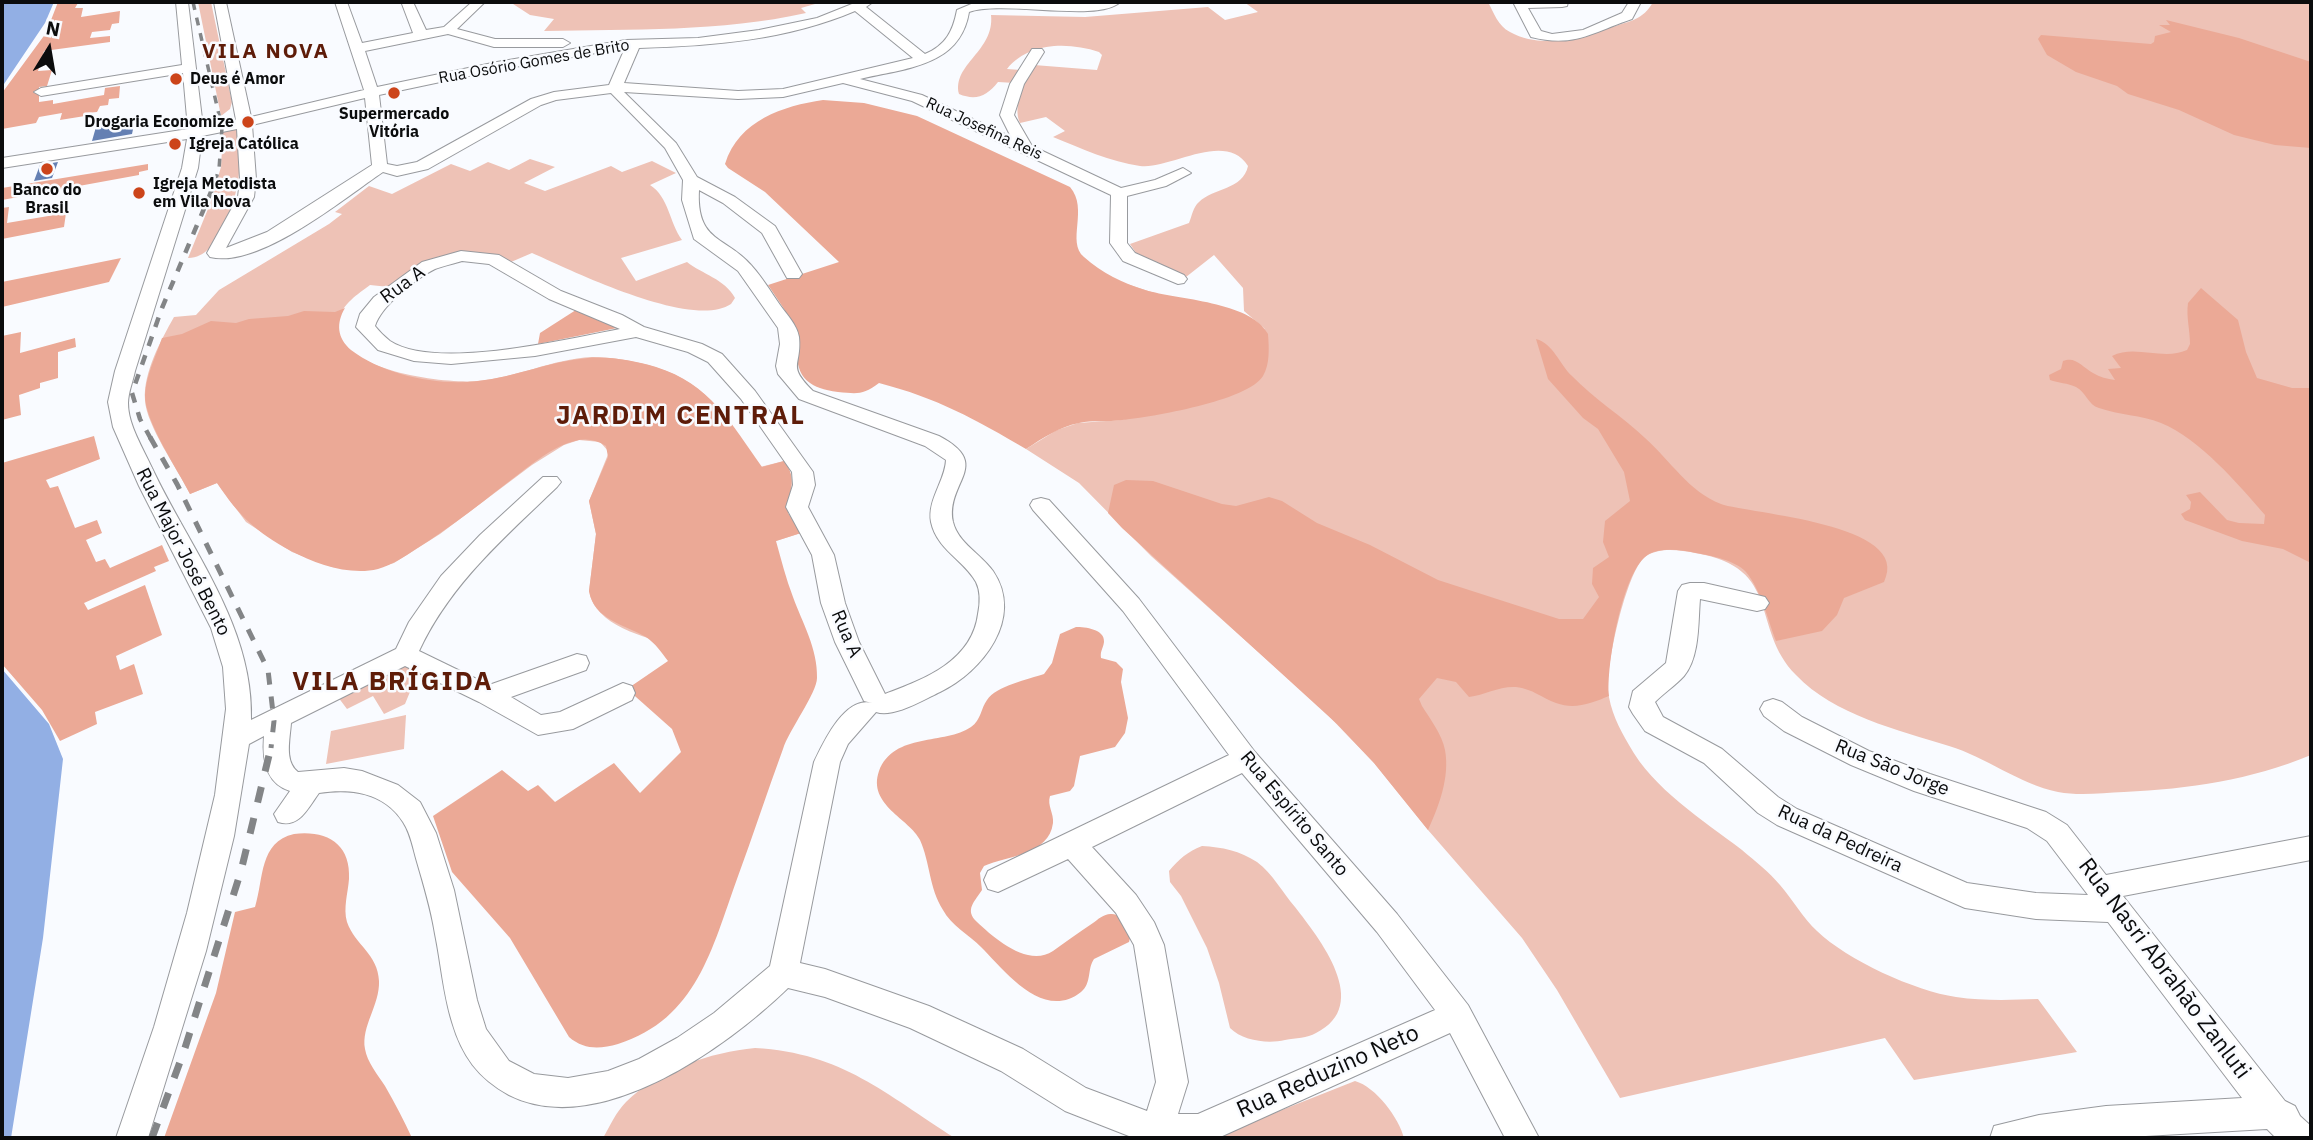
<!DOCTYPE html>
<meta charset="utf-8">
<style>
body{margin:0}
#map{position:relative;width:2313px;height:1140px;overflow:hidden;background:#f9fbff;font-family:"IBM Plex Sans",sans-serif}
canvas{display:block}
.frame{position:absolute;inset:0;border:4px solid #0b0c0d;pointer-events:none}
.north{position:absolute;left:14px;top:14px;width:70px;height:70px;-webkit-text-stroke:5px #f9fbff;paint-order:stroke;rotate:11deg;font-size:19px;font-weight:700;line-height:28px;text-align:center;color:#0b0c0d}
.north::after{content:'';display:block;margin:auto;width:24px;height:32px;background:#0b0c0d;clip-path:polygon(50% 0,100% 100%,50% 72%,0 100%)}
</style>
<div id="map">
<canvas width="2313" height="1140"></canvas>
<div class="frame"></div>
<div class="north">N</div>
</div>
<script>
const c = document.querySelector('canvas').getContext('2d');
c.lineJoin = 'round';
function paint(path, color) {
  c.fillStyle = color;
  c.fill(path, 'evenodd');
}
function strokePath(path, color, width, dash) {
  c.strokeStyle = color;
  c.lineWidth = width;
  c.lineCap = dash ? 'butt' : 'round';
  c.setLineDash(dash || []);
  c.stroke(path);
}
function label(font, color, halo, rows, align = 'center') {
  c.font = font + ' "IBM Plex Sans",sans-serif';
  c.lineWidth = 5;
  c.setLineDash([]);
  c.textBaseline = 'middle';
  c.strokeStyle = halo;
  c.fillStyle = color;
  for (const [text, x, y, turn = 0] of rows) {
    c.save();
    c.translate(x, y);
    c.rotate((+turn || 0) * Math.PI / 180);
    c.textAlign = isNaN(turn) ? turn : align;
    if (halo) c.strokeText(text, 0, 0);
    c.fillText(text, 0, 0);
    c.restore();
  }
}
paint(new Path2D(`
 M 198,2 L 211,2 L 232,102 L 230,109 L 221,116 Z
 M 510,2 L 822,2 L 801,8 L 806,13 C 721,32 631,29 544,31 L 554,19 L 530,15 Z
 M 1244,2 L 1488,2 C 1494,13 1498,26 1510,32 C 1543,50 1580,37 1612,27 C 1630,21 1643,20 1653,2 L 2311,2 L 2311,755 C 2250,780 2190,789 2124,792 C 2102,793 2079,796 2058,792 C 2019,784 1986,757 1949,746 C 1898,730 1834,715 1796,675 C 1749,627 1784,568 1695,553 C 1679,550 1659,547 1645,557 C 1626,572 1606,666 1608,690 C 1610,710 1619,728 1629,745 C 1653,789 1703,820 1742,850 C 1755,861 1769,872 1780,885 C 1793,900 1803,918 1817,931 C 1847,960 1915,991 1956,997 C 1983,1001 2011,1000 2038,999 L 2077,1052 L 1914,1080 L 1885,1038 L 1620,1098 L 1557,990 L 1522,938 L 1428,830 L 1374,763 L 1323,710 L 1151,556 L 1079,483 L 1026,449 L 1057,430 L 1078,423 L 1120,420 L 1190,407 L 1127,284 L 1265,329 L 1244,311 L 1243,288 L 1214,255 L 1186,277 L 1136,253 L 1130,244 L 1189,223 C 1192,216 1193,207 1199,202 C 1213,188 1243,190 1248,166 C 1225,130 1170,170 1140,166 C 1111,162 1080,148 1053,137 L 1065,131 L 1046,117 L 1020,123 C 1012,106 1025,80 1034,65 L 1097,70 L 1102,55 L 1099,52 C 1068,42 1029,42 1007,69 L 1021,70 L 1015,83 L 998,82 C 987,96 976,101 959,94 C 952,64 995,51 991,15 L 1085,17 L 1208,7 L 1225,20 L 1258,12 Z
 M 237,128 C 237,142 240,158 239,173 C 237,198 220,259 188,258 L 210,204 L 221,167 L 223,131 Z
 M 530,159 L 555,167 L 524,183 L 545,191 L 611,166 L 622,172 L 652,161 L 676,173 L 650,185 C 669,197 669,222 682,240 L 621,258 L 636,281 L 687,262 C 702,274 725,279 735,298 L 731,304 C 692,330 573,271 532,253 L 511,262 L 471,253 L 389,287 L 370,285 C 358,294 342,304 339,320 C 328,370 444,384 477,381 C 516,378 552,359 592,357 C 612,357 635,361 655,367 C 710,384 730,422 760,467 L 784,461 L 788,513 L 801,533 L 776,541 L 674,646 C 645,637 595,626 589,591 L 596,534 L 589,501 L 609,452 L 600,442 L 579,440 L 564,445 L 532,465 L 440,534 L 394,563 L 370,570 L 332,567 L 292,552 L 246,522 L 217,483 L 190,494 C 178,470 146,425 145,400 C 143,373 161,340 174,317 L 196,315 L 219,290 L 329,224 L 342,214 L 335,212 L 369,186 L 392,194 L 451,164 L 470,171 L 488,162 L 509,170 Z
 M 421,665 L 405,704 L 384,714 L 373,696 L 347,709 L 338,697 L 403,666 Z
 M 406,715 L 404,749 L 326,764 L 331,731 Z
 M 1202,846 C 1222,847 1240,851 1257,862 C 1273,874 1282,892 1295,907 C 1319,938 1373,1005 1316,1033 C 1307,1038 1296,1038 1285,1040 C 1268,1044 1243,1041 1230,1028 L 1219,983 L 1207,948 L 1181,896 L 1170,882 L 1169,871 C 1179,859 1187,852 1202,846 Z
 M 755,1048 C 843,1053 885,1094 955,1138 L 603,1138 C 610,1126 616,1112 626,1102 C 658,1070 711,1052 755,1048 Z
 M 1355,1081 C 1376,1087 1399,1118 1404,1138 L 1211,1138 Z`), '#eec2b6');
paint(new Path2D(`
 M 58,2 L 86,2 L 78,3 L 75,8 L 83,8 L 81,17 L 120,11 L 119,23 L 112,24 L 110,30 L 92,32 L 90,38 L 110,36 L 110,42 L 44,51 L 38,71 L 52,70 L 47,86 L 39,87 L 39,102 L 53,100 L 53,104 L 104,95 L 105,88 L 120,86 L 119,98 L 109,99 L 108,105 L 100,106 L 97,112 L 86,113 L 85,116 L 60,120 L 62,113 L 39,117 L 36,123 L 2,129 L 2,93 L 46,33 Z
 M 2166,20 L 2239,38 L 2311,62 L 2311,148 L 2275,145 L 2234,135 L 2179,110 L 2128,94 L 2117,86 L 2076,72 L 2047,55 L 2038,39 L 2041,35 L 2151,44 L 2154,42 L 2155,36 L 2171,32 L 2159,25 L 2170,25 Z
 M 823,100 L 864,103 L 917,116 L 1070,187 C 1089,209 1066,242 1084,257 C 1102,273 1123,283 1145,290 C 1178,300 1250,301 1268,334 C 1269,348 1270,364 1263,376 C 1248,401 1151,417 1122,420 C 1107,422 1093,420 1079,423 C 1059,427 1043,438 1026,449 C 975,419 937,398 879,383 C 863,395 858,394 838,392 C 781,385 805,349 789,318 C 783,306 775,296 768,285 L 839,262 L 765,192 L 728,168 L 725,164 C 739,120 783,106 823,100 Z
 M 148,164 L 148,170 L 139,172 L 139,175 L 2,200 L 2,188 Z
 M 9,207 L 7,223 L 66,213 L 64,227 L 2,239 L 2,208 Z
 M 121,258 L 109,282 L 2,307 L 2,282 Z
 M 2201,288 L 2238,320 L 2246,352 L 2257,378 L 2292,388 L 2311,388 L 2311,563 L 2283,549 L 2242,541 L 2185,520 L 2181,514 L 2190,509 L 2191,502 L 2186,495 L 2200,492 L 2227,520 L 2239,523 L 2264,524 L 2265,515 C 2238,484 2200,439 2161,423 C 2141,415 2119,415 2099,408 C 2088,405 2086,392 2076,387 C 2068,383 2058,383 2050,380 L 2049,375 L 2061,369 L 2063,361 C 2076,356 2082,367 2093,373 C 2100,377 2107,379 2115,380 L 2108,369 L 2121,368 L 2112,356 C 2135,344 2163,361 2187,350 L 2190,344 C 2190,329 2186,317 2188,303 Z
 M 345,308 C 336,323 337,338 351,350 C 384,375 437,386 478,381 C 515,377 550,361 588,358 C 610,356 635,361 656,367 C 710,384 731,423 762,467 L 784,461 C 799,480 788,492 788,513 L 801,533 L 776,541 C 781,559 786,579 793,597 C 802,622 818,649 817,678 C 817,693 789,730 783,749 C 767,792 753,836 737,879 C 712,948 697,1019 618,1044 C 600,1049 584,1050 569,1037 L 510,938 L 452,872 L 433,816 L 502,770 L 528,791 L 538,785 L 555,802 L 614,763 L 640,793 L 681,752 L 672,729 L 627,689 L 668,661 C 662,653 655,643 646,637 C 624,624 594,620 589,591 L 596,534 L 589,501 L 608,457 L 606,446 C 597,440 586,438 575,441 C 556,445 536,461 520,473 C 486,499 453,526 416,549 C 404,557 392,565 378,569 C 350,576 316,564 291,551 C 256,532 239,516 217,483 L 190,494 C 178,470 144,420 145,395 C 146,375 156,356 162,338 L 182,334 L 211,321 L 236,323 L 249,319 L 288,316 L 304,311 L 335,312 Z
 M 579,308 L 622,327 L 538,344 L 540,333 Z
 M 21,332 L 20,353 L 75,338 L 76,347 L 58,352 L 58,378 L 40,383 L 40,388 L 19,395 L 21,415 L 2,420 L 2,336 Z
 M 1536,339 C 1554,344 1559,364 1572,376 C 1594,399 1622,416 1645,438 C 1670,460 1689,492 1721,504 C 1749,514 1914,523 1884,582 L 1844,598 L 1837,615 L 1822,631 L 1776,641 C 1768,620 1761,590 1746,572 C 1735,560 1712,556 1696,553 C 1682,550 1662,547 1649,554 C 1622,569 1606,668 1609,696 C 1592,703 1575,710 1556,703 C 1542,698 1533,689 1516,687 C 1499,686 1485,695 1469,697 L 1456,682 L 1437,678 L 1419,699 L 1422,706 C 1430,719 1442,734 1445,750 C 1450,777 1439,806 1428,830 L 1374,763 L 1337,724 L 1122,528 L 1108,513 L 1114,485 L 1126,480 L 1153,481 L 1222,504 L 1236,506 L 1269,497 L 1282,501 L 1317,523 L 1370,545 L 1438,580 L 1559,619 L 1583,619 L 1599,597 L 1592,584 L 1593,568 L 1609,557 L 1603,542 L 1605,521 L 1630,501 L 1624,472 L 1598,429 L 1583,418 L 1548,379 Z
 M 94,436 L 100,459 L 46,480 L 50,488 L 58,486 L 75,528 L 97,520 L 102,533 L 86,540 L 96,562 L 105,559 L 110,568 L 162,545 L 169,561 L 154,567 L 156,571 L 84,603 L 88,610 L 145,585 L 162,635 L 116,656 L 120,670 L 134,664 L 143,694 L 95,712 L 97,724 L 60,741 L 42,710 L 2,664 L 2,463 Z
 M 1076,627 C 1085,627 1105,629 1104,642 C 1103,649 1100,651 1101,658 L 1116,662 L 1123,669 L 1121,682 L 1128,718 L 1125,733 L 1115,747 L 1080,756 L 1074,786 L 1070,791 L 1050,796 C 1047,806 1054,813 1053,823 C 1049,855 1007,856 984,866 L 980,873 L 982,890 C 975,901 964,910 977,922 C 994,938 1028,968 1053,951 C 1066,942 1079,932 1093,923 C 1098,919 1105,913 1112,914 C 1123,914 1127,930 1130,938 L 1129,942 L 1094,959 C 1087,969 1092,983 1081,992 C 1043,1022 1004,970 981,947 C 969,935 951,925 943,910 C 929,888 930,862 920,840 C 910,819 867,805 879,771 C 894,732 945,745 971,727 C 981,720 981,708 987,700 C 996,686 1029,679 1044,674 L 1052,663 L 1060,634 Z
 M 294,834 C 327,830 351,844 349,879 C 348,893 343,908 347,922 C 355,945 378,954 379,981 C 380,1005 361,1026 365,1049 C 367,1062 378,1075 385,1086 C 395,1103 404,1121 412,1138 L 164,1138 L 216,993 L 235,912 L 255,907 C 264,878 259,842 294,834 Z`), '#eba996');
paint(new Path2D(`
 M 2,2 L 54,2 L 45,23 L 2,87 Z
 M 2,669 L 49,724 L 63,759 L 43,938 L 11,1138 L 2,1138 Z`), '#92afe4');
paint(new Path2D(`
 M 135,120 L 132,134 L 92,141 L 96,127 Z
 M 58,162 L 52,178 L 34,181 L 40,165 Z`), '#6580b3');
const minor = new Path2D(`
 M 176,2 L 188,2 L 203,127 L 236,120 L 214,2 L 226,2 L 251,117 L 364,90 L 335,2 L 347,2 L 362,43 L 413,33 L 402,4 L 403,2 L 413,2 L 426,30 L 444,27 L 472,2 L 485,2 L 457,29 L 495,39 L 563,39 L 570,43 L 563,47 L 494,47 L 448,34 L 365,51 L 377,87 L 497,62 L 626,40 L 698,38 L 759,30 L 817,18 L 857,2 L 873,2 L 866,7 L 925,54 C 946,45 953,31 957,10 L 976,2 L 1120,2 C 1099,23 1003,0 969,12 C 960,67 905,68 860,79 L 922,95 L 1011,137 L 1000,115 L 1010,84 L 1032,49 L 1042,49 L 1044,52 L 1024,84 L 1014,115 L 1032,146 L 1121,188 L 1155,180 L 1183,168 L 1191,173 L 1166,186 L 1127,196 L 1127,243 L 1135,253 L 1184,275 L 1187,279 L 1184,283 L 1178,284 L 1123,261 L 1110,243 L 1111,195 L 912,101 L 843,83 L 783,97 L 738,99 L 624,92 L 676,143 L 697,177 L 735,197 L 775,226 L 802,274 L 799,278 L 787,278 L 762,233 L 723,203 L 699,190 C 696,243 726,236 751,265 C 762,277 771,292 780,305 C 787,315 797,325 799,337 C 802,367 786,364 813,391 L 939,436 C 994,465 945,482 953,522 C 958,543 981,554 993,571 C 1025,618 982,672 940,692 C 923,700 894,718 876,712 L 848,744 L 840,762 L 800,963 L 825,969 L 929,1006 L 1023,1049 L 1086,1088 L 1147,1111 L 1156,1082 L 1134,945 L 1116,913 L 1068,859 L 998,892 L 988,889 L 984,880 L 988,871 L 1229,755 L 1123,611 L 1033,510 L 1030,505 L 1033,500 L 1041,498 L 1049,500 L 1139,599 L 1255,752 L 1397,914 L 1468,1005 L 1539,1138 L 1505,1138 L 1450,1033 L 1218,1138 L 1134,1138 L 1065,1111 L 1001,1071 L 910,1028 L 825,997 L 788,988 C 726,1048 598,1140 509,1095 C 478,1078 462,1056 452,1022 C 443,993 441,963 435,934 C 431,909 424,886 417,862 C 413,849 411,834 403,822 C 384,792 350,788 319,793 C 308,808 299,829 278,822 L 274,814 L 290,791 C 265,783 262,759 264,736 L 249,744 L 234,836 L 206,951 L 148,1138 L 116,1138 L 154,1027 L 187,913 L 215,795 L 226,709 L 223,667 L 211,628 L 139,486 L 113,427 L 108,402 L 115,371 L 182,168 L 187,139 L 2,168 L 2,158 L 188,129 L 183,73 L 41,96 L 34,92 L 41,88 L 182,65 ZM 855,11 L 913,58 L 783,89 L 738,91 L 624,83 L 639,48 C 712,46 787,40 855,11 ZM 625,48 L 609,85 L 554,92 L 531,99 L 417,162 L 397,166 L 387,164 L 379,95 L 497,70 ZM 611,93 L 665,148 L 683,180 L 682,200 L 694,239 L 738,271 L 778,328 L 780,344 L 776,366 L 778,374 L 799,399 L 925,446 L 946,460 C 945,481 927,500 931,522 C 937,550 964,560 976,582 C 981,592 980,604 978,614 C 972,661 925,679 885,694 L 859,642 L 845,603 L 834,555 L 808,507 L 815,485 L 813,472 L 755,391 L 722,354 L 702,344 L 644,327 L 622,315 L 561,291 L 499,255 L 461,251 L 422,262 L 374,297 L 360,314 L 356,327 L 378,350 L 414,361 L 451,364 L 535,356 L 636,337 L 688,352 L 708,362 L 741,399 L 792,472 L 793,485 L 786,507 L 812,555 L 821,603 L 835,642 L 864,701 L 872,703 C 845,696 824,741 814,762 L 770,966 L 714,1013 L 677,1038 L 639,1059 L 608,1071 L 568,1078 L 534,1074 L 509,1061 L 486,1029 L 477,1000 L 454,890 L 436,833 L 420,802 L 398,785 L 362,771 L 344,768 L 298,772 C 284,761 290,739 291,723 L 405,666 L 479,702 L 538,735 L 573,729 L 632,700 L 635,693 L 632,686 L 623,683 L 560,712 L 541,715 L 511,697 L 586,670 L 589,663 L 586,656 L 577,654 L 489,685 L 419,651 C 450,584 505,537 557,487 L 561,482 L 557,477 L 543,477 L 480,535 L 441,576 L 409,622 L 396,649 L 251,720 C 254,626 190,549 152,468 C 143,448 128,425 128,403 C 128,393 133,381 135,371 L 198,168 L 202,136 L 237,129 L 240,179 L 238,197 L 207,253 L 210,257 C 259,269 343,199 383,172 L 397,176 L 428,169 L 541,105 L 556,100 ZM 365,98 L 372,165 L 267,232 L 226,248 L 254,197 L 256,179 L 252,125 ZM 462,261 L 489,264 L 549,299 L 620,329 C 567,339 436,371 390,341 C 385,337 379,331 375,326 C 381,306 415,279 435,269 C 443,266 453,264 462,261 ZM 1242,773 L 1377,932 L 1435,1010 L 1198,1114 L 1178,1114 L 1188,1082 L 1164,945 L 1154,922 L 1136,895 L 1092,847 Z
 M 1513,2 L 1568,2 L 1567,6 L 1562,7 L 1528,8 L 1541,31 L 1552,34 L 1583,30 L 1622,13 L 1629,2 L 1641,2 L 1632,19 C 1593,32 1575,48 1531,37 Z
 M 1690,583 L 1704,583 L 1757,595 L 1765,597 L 1769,603 L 1765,609 L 1757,611 L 1700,599 C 1698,622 1700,657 1684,676 C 1676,685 1664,693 1655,702 L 1663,717 L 1722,749 L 1778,797 L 1797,809 L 1967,883 L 2036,893 L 2088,895 L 2047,841 L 2027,828 L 1914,791 L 1851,765 L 1784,731 L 1764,716 L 1760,709 L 1764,702 L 1773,699 L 1782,702 L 1802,717 L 1869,751 L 1930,774 L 2046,812 L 2067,825 L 2106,875 L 2311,836 L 2311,860 L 2123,896 L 2285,1101 L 2295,1106 L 2300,1116 L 2311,1126 L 2311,1138 L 2276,1138 L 2267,1129 L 2111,1138 L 1990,1138 L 1994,1126 L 2039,1115 L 2106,1106 L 2242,1098 L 2108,922 L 2036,919 L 1965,908 L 1777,825 L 1758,813 L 1704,763 L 1645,731 L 1633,714 L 1629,707 L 1633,691 L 1666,663 L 1678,591 L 1682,585 Z`);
strokePath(minor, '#989a9e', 2);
paint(minor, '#fff');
strokePath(new Path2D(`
 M 193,2 L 222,128 L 219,169 L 211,194`), '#838587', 3.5, [8, 8]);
strokePath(new Path2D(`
 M 151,439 L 140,419 L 132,393 L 162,308 L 211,192`), '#838587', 4.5, [10, 10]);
strokePath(new Path2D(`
 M 150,437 L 177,484 L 268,670 L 274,721 L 271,748`), '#838587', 5, [12, 12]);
strokePath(new Path2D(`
 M 152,1138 L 184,1051 L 241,871 L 271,747`), '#838587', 7, [16, 16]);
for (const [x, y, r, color] of [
 [176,79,7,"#cc441a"],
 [394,93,7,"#cc441a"],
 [248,122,7,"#cc441a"],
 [175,144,7,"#cc441a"],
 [47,169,7,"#cc441a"],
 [139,193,7,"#cc441a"]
]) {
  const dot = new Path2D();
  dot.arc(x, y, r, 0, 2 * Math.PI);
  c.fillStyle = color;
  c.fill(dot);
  strokePath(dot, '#f9fbff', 2.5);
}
label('16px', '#0b0c0d', '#f9fbff', [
 ["Rua Osório Gomes de Brito",534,62,-10],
 ["Rua Josefina Reis",984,129,25]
]);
label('bold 16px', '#0b0c0d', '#f9fbff', [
 ["Deus é Amor",190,79],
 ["Supermercado",394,114,"center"],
 ["Vitória",394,132,"center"],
 ["Drogaria Economize",234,122,"right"],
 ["Igreja Católica",189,144],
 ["Igreja Metodista",153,184],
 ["em Vila Nova",153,202],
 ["Banco do",47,190,"center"],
 ["Brasil",47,208,"center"]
], 'left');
label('19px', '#0b0c0d', '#f9fbff', [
 ["Rua A",403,285,-36],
 ["Rua Major José Bento",183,552,63],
 ["Rua A",846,634,67],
 ["Rua São Jorge",1892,768,22],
 ["Rua Espírito Santo",1294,814,50],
 ["Rua da Pedreira",1840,839,25]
]);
c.letterSpacing = '2px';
label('bold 21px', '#5e1c09', '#f9fbff', [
 ["VILA NOVA",266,52]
]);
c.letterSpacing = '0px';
label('23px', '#0b0c0d', '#f9fbff', [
 ["Rua Nasri Abrahão Zanluti",2164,969,53],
 ["Rua Reduzino Neto",1328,1072,-24]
]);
c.letterSpacing = '2px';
label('bold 26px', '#5e1c09', '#f9fbff', [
 ["JARDIM CENTRAL",681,416],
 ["VILA BRÍGIDA",393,682]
]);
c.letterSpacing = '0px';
</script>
